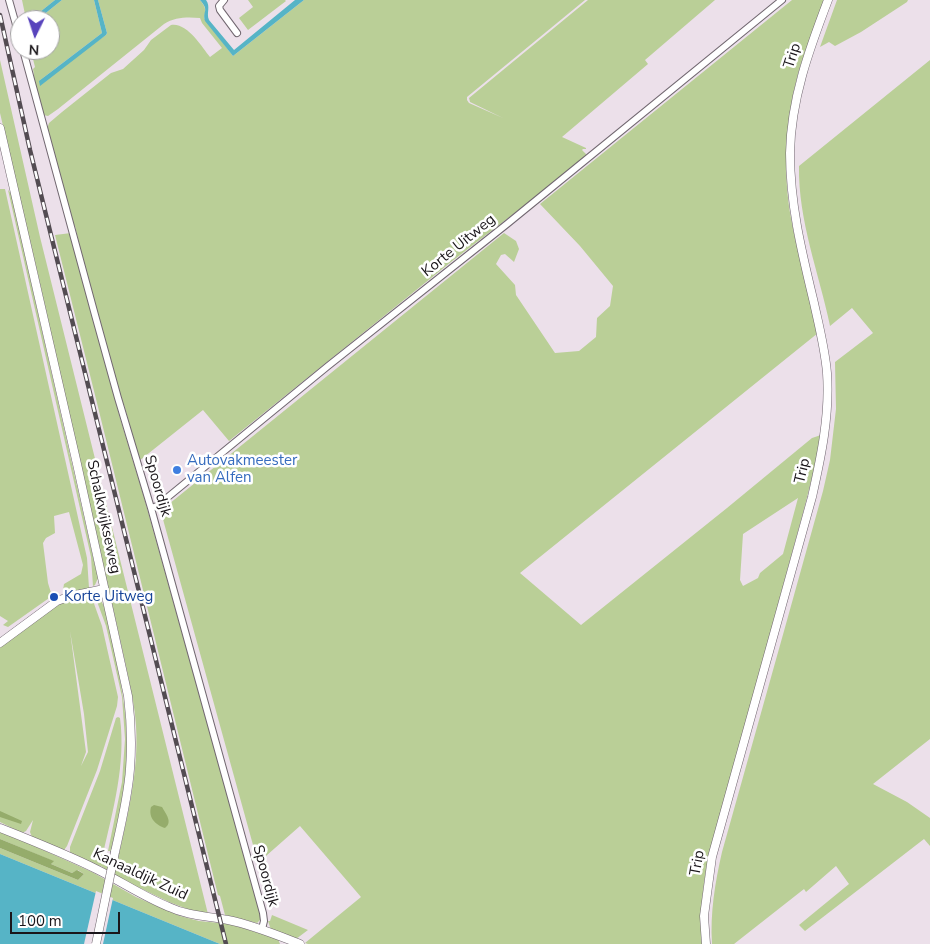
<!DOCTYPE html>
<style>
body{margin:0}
#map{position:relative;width:930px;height:944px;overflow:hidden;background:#ece0ea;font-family:"Nunito Sans",sans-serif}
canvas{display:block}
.north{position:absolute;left:10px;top:10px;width:50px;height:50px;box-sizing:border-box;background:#fff;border:1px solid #a3a2a3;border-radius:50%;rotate:184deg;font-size:14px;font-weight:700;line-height:20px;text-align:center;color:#1a161a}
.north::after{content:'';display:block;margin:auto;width:18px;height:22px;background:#5844bc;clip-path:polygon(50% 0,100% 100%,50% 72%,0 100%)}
.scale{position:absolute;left:10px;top:912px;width:110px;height:22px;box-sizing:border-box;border:2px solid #1a161a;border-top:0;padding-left:6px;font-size:15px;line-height:18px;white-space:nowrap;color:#1a161a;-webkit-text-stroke:4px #fff;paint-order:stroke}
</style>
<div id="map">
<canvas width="930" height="944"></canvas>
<div class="north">N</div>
<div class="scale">100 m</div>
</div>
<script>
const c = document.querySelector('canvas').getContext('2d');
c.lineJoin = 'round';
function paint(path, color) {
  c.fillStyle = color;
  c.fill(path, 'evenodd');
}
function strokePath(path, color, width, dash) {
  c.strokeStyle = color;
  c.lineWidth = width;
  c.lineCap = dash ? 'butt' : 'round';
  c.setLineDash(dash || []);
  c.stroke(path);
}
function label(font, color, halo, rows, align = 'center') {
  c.font = font + ' "Nunito Sans",sans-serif';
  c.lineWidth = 5;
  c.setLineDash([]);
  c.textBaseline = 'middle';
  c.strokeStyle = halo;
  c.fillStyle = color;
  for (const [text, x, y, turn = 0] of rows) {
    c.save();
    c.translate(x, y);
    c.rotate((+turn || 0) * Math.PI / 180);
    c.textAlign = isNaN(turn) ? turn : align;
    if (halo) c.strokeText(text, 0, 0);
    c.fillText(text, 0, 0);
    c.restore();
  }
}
paint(new Path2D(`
 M 22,0 L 55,0 L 30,20 L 26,19 Z
 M 62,0 L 94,0 L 102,33 L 39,81 L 106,35 L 107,33 L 98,0 L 200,0 C 206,7 206,10 204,18 L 233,56 L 304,0 L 585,0 L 467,97 L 467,100 L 469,103 L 503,118 L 470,102 L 469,98 L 588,0 L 715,0 L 645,60 L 648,64 L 562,137 L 586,148 L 586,149 L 583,149 L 582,150 L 587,155 L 586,158 L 451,262 L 229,441 L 203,410 L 139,461 L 128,425 L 129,422 L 124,405 L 121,404 L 78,245 L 79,243 L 75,226 L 72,224 L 47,131 L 48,126 L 49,123 L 62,112 L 111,73 L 123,69 L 144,50 L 151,40 L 171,25 C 187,22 202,47 210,57 L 222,48 L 202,23 L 200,18 C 187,17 175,17 164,24 L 58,109 L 48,116 L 43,115 L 33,77 L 34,75 L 33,69 L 35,67 L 33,59 L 31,59 L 32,55 L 34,54 L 33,50 L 50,50 L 50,20 L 37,20 Z
 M 248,0 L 285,0 L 286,1 L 248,30 L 239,18 L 253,7 Z
 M 792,0 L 825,0 C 817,21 808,42 801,64 C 786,112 782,169 791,218 C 798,257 810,295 818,333 L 520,573 L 581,625 L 727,508 L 812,438 L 821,435 L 818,454 L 804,509 L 707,865 C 702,892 700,917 702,944 L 308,944 L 305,943 L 361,897 L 300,826 L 258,863 L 164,523 L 162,515 L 164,508 L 504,233 L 516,241 L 519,249 L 514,262 L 505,254 L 501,255 L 496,264 L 515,285 L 516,295 L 555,353 L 579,351 L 596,337 L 597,318 L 610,306 L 613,286 L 580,246 L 540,204 ZM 798,498 L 783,554 L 760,573 L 758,578 L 743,586 L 740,580 L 743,534 Z
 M 837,0 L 908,0 L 907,2 L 861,32 L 835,46 L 829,42 L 820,47 Z
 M 0,60 L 40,237 L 208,914 L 190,910 L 169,902 L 117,877 L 101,866 L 93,865 L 70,854 L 70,847 L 100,771 L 116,718 L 118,717 L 120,718 C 126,764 113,810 103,854 L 117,863 C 127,818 139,772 136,726 C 135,706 130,686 126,666 L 38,275 L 0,113 Z
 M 930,60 L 930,739 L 873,784 L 907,802 L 930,818 L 930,846 L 924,839 L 805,931 L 799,925 L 849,884 L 836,866 L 806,892 L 804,889 L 734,944 L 712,944 C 710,913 715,883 722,852 L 784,631 L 823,491 L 830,460 L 836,409 L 835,362 L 873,333 L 852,308 L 830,326 C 819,273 798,221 799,166 Z
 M 0,189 L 5,189 L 87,558 L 89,588 L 66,593 L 63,590 L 64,584 L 81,574 L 83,565 L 69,512 L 54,516 L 55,533 L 46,538 L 43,543 L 48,583 L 52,596 L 8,627 L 3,625 L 8,621 L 0,616 Z
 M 8,190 L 11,193 L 93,557 L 98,578 L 95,585 L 93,586 L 91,557 Z
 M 71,233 L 120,418 L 143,494 L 261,915 L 260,920 L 257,923 L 225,915 L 220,896 L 218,895 L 97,403 L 55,235 Z
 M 90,596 L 92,598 L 102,626 L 118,697 L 117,706 L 97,770 L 67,846 L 64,850 L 32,837 L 30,832 L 33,820 L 26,831 L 22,833 L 0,822 L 0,648 C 18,633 46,608 67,601 C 74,598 82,597 90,596 ZM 70,631 L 84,714 L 88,752 L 81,766 L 86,752 Z
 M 95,596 L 97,596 C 107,604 109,627 112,639 C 121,683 130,723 126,768 C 124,796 117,824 111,851 L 108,851 L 122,782 L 125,739 L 122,697 L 106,626 Z
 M 0,832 L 30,844 L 92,872 L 136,897 L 180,916 L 199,921 L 230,924 L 278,939 L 280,944 L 220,944 L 0,854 L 0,848 L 78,880 L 84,874 L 78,870 L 72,873 L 51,864 L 53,861 L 0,839 Z
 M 272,915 L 308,930 L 296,939 L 271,930 L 268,921 L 270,921 Z`), '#bacf97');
paint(new Path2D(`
 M 154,805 L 162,807 C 166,814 173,822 165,828 C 156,825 148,818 151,807 Z
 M 0,811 L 22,821 L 21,824 L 0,817 Z
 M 0,839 L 54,861 L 51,864 L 72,873 L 77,870 L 84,874 L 78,880 L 0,848 Z`), '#95ac6b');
paint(new Path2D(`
 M 55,0 L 62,0 L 37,20 L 30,20 Z
 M 94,0 L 98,0 L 107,33 L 106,35 L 40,86 L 39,81 L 102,33 Z
 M 200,0 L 206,0 C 211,7 206,13 209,20 L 234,50 L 295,0 L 304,0 L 233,56 L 205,21 C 202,11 210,11 200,0 Z
 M 0,854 L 220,944 L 0,944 Z`), '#56b4c6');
paint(new Path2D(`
 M 96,891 L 113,898 L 103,944 L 84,944 Z`), '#ece0ea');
const minor = new Path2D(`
 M 9,0 L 20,39
 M 224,0 L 219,6 L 220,10 L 237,33
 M 23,50 L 95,315 L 118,398 L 151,508 L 263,913 L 264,921 L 262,929
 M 151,508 L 157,506 L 328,366 L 507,224 L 782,0`);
const tertiary = new Path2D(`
 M 0,128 L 77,464 L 128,696 C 131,720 132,744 130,769 C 128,797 121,825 115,852
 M 0,643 L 57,601 L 71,596 L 104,589
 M 0,828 C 33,841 66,854 98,870 C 122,882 144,897 169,907 C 188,916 208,916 228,920 C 253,925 277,935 300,944
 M 706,944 L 704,916 L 712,857 L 812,497 C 821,457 830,415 827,373 C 825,349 819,326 814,303 C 802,253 790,205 790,153 C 791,99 809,50 828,0`);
strokePath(minor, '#716770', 8);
strokePath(tertiary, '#716770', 9);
strokePath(minor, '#fff', 6);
strokePath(tertiary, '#fff', 8);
const rail = new Path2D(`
 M 0,15 L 30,150 L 226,944`);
strokePath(rail, '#534c52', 4.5);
strokePath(rail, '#fff', 2.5, [8]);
const tertiaryBridge = new Path2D(`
 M 96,944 L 115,852`);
strokePath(tertiaryBridge, '#716770', 9, []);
strokePath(tertiaryBridge, '#fff', 8);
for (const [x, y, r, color] of [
 [177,470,5,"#3f7fe0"],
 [54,597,5,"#1a4fb4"]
]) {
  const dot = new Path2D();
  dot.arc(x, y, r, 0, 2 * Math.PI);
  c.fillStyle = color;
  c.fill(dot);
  strokePath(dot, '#fff', 2);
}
label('15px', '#1a161a', '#fff', [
 ["Trip",793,56,-72],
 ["Korte Uitweg",459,246,-39],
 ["Trip",803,471,-77],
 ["Spoordijk",157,486,74],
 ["Schalkwijkseweg",103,517,78],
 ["Trip",698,863,-80],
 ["Kanaaldijk Zuid",140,875,25],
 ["Spoordijk",265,876,75]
]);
label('15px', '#366cbe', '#fff', [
 ["Autovakmeester",187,461],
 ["van Alfen",187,478]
], 'left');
label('15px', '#164399', '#fff', [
 ["Korte Uitweg",64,597]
], 'left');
</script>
